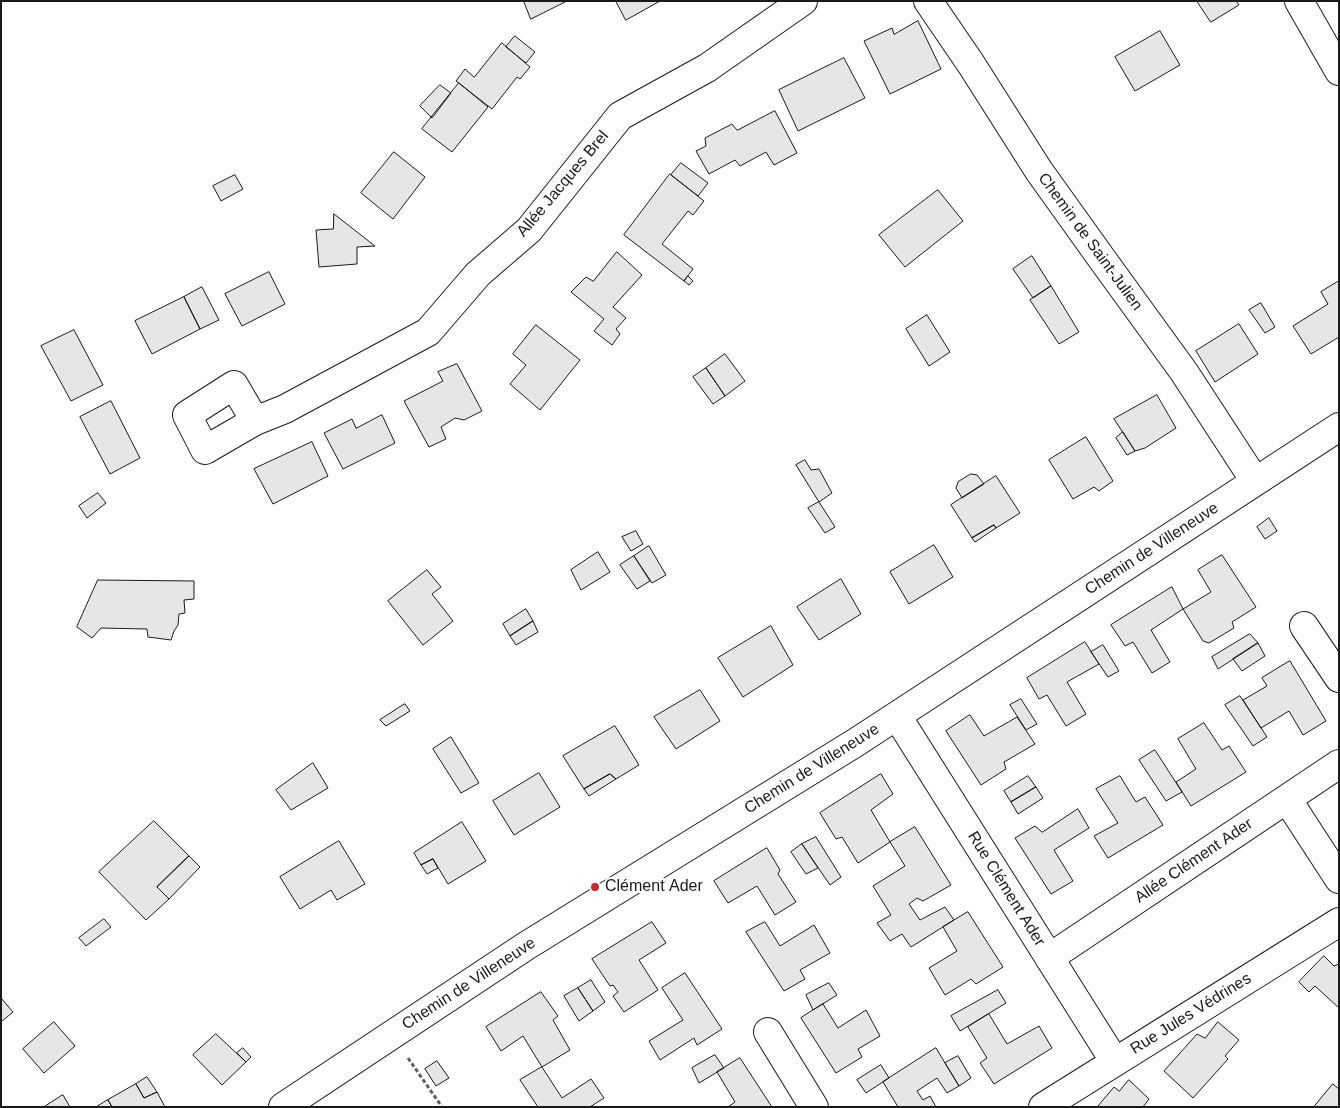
<!DOCTYPE html>
<meta charset="utf-8">
<style>
body{margin:0}
#map{position:relative;width:1340px;height:1108px;overflow:hidden;background:#fff;font-family:Helvetica,sans-serif}
canvas{display:block}
.frame{position:absolute;inset:0;border:2px solid #1a1a1a;pointer-events:none}
</style>
<div id="map">
<canvas width="1340" height="1108"></canvas>
<div class="frame"></div>
</div>
<script>
const c = document.querySelector('canvas').getContext('2d');
c.lineJoin = 'round';
function paint(path, color) {
  c.fillStyle = color;
  c.fill(path, 'evenodd');
}
function strokePath(path, color, width, dash) {
  c.strokeStyle = color;
  c.lineWidth = width;
  c.lineCap = dash ? 'butt' : 'round';
  c.setLineDash(dash || []);
  c.stroke(path);
}
function label(font, color, halo, rows, align = 'center') {
  c.font = font + ' Helvetica,sans-serif';
  c.lineWidth = 4;
  c.setLineDash([]);
  c.textBaseline = 'middle';
  c.strokeStyle = halo;
  c.fillStyle = color;
  for (const [text, x, y, turn = 0] of rows) {
    c.save();
    c.translate(x, y);
    c.rotate((+turn || 0) * Math.PI / 180);
    c.textAlign = isNaN(turn) ? turn : align;
    if (halo) c.strokeText(text, 0, 0);
    c.fillText(text, 0, 0);
    c.restore();
  }
}
const building = new Path2D(`
 M 524,1 L 567,1 L 531,19 Z
 M 616,1 L 660,1 L 626,20 Z
 M 1197,1 L 1236,1 L 1239,5 L 1211,22 Z
 M 918,21 L 941,69 L 890,94 L 864,41 L 892,28 L 894,34 Z
 M 1160,31 L 1180,65 L 1135,91 L 1115,57 Z
 M 515,36 L 535,52 L 526,63 L 506,47 Z
 M 502,43 L 530,67 L 520,79 L 517,77 L 492,109 L 456,81 L 465,69 L 474,77 Z
 M 844,58 L 865,98 L 798,131 L 779,90 Z
 M 459,83 L 488,107 L 452,152 L 422,129 Z
 M 440,85 L 451,93 L 432,118 L 420,106 Z
 M 775,111 L 797,153 L 774,165 L 766,152 L 740,166 L 735,160 L 709,174 L 696,151 L 706,146 L 705,138 L 732,124 L 737,130 Z
 M 394,152 L 425,177 L 393,219 L 361,193 Z
 M 681,163 L 708,183 L 698,196 L 671,175 Z
 M 670,174 L 704,201 L 693,215 L 688,211 L 662,244 L 693,269 L 684,281 L 624,235 Z
 M 235,175 L 243,189 L 221,201 L 213,186 Z
 M 938,190 L 963,221 L 905,267 L 879,235 Z
 M 334,214 L 375,246 L 357,247 L 357,264 L 319,267 L 316,230 L 333,229 Z
 M 617,252 L 642,275 L 613,307 L 626,318 L 616,329 L 620,334 L 612,345 L 594,331 L 604,319 L 571,292 L 586,277 L 593,281 Z
 M 1032,256 L 1051,286 L 1033,298 L 1013,269 Z
 M 269,272 L 285,304 L 242,326 L 225,294 Z
 M 688,276 L 693,281 L 689,285 L 684,281 Z
 M 1339,281 L 1339,337 L 1311,354 L 1293,326 L 1328,304 L 1321,292 Z
 M 1051,286 L 1079,332 L 1059,344 L 1030,300 Z
 M 202,287 L 219,320 L 200,329 L 184,297 Z
 M 184,297 L 200,329 L 152,354 L 135,321 Z
 M 1261,303 L 1275,327 L 1265,333 L 1249,310 Z
 M 927,315 L 950,352 L 929,366 L 906,329 Z
 M 1239,324 L 1258,354 L 1215,382 L 1196,351 Z
 M 536,325 L 580,360 L 540,410 L 510,384 L 526,365 L 513,354 Z
 M 74,330 L 103,385 L 71,401 L 41,346 Z
 M 725,354 L 745,381 L 725,396 L 706,368 Z
 M 457,364 L 482,411 L 464,420 L 455,418 L 441,427 L 446,439 L 429,447 L 404,401 L 443,381 L 438,372 Z
 M 706,368 L 725,396 L 713,404 L 693,377 Z
 M 1157,395 L 1176,428 L 1145,448 L 1135,451 L 1114,419 Z
 M 111,401 L 140,458 L 110,474 L 80,417 Z
 M 382,415 L 395,443 L 343,469 L 324,433 L 352,419 L 356,428 Z
 M 1123,432 L 1135,451 L 1127,455 L 1116,438 Z
 M 1086,437 L 1113,481 L 1099,491 L 1094,487 L 1073,499 L 1049,460 Z
 M 312,442 L 328,476 L 273,504 L 254,469 Z
 M 805,460 L 811,470 L 819,469 L 832,493 L 819,502 L 796,465 Z
 M 971,474 L 977,475 L 984,484 L 962,498 L 956,488 L 958,482 Z
 M 996,476 L 1020,513 L 996,528 L 994,525 L 972,538 L 951,505 Z
 M 98,493 L 106,503 L 87,518 L 79,506 Z
 M 819,502 L 835,527 L 825,533 L 808,508 Z
 M 1269,518 L 1277,531 L 1265,539 L 1257,527 Z
 M 994,525 L 996,528 L 975,542 L 972,538 Z
 M 636,531 L 643,544 L 631,551 L 622,537 Z
 M 934,545 L 953,577 L 909,604 L 890,572 Z
 M 649,546 L 666,575 L 652,583 L 634,556 Z
 M 598,552 L 610,572 L 581,590 L 571,570 Z
 M 1222,555 L 1256,607 L 1232,622 L 1234,628 L 1209,643 L 1203,641 L 1183,609 L 1211,592 L 1198,570 Z
 M 634,556 L 650,581 L 637,589 L 620,565 Z
 M 427,570 L 441,587 L 432,594 L 453,621 L 423,645 L 388,601 Z
 M 841,579 L 861,614 L 819,640 L 797,607 Z
 M 98,580 L 194,581 L 194,599 L 184,600 L 185,613 L 179,614 L 178,625 L 174,631 L 171,640 L 148,637 L 147,629 L 101,628 L 92,638 L 77,627 Z
 M 1172,587 L 1183,609 L 1151,630 L 1170,662 L 1152,673 L 1133,642 L 1125,646 L 1111,625 Z
 M 526,609 L 533,621 L 510,636 L 503,624 Z
 M 533,621 L 538,632 L 516,645 L 510,636 Z
 M 771,626 L 793,665 L 743,697 L 718,658 Z
 M 1250,634 L 1258,643 L 1218,669 L 1212,657 Z
 M 1085,642 L 1099,664 L 1067,682 L 1086,714 L 1066,726 L 1047,695 L 1039,699 L 1027,678 Z
 M 1258,643 L 1265,656 L 1242,671 L 1233,659 Z
 M 1103,645 L 1119,671 L 1108,677 L 1091,652 Z
 M 1290,661 L 1326,721 L 1303,735 L 1289,711 L 1261,728 L 1243,700 L 1267,686 L 1262,678 Z
 M 700,690 L 720,721 L 676,749 L 654,717 Z
 M 1240,696 L 1267,737 L 1253,746 L 1225,705 Z
 M 1021,699 L 1037,724 L 1026,730 L 1010,705 Z
 M 405,704 L 410,711 L 386,726 L 380,720 Z
 M 970,715 L 984,736 L 1017,717 L 1035,744 L 1004,762 L 1006,769 L 981,785 L 946,731 Z
 M 1204,723 L 1222,750 L 1229,746 L 1246,772 L 1191,806 L 1176,782 L 1196,769 L 1178,739 Z
 M 615,726 L 639,765 L 616,779 L 610,774 L 584,789 L 563,756 Z
 M 451,737 L 479,783 L 461,793 L 433,749 Z
 M 1155,750 L 1182,792 L 1166,801 L 1139,760 Z
 M 313,763 L 328,788 L 291,810 L 276,790 Z
 M 539,773 L 560,807 L 514,835 L 493,801 Z
 M 610,774 L 616,779 L 589,796 L 584,789 Z
 M 881,774 L 893,794 L 871,810 L 890,842 L 858,863 L 842,837 L 836,839 L 820,813 Z
 M 1028,776 L 1036,787 L 1011,802 L 1004,791 Z
 M 1120,776 L 1136,802 L 1145,797 L 1163,825 L 1108,858 L 1094,836 L 1118,823 L 1096,789 Z
 M 1036,787 L 1043,798 L 1018,814 L 1011,802 Z
 M 1078,809 L 1089,828 L 1054,850 L 1073,881 L 1051,894 L 1015,838 L 1035,826 L 1042,832 Z
 M 154,821 L 189,856 L 157,887 L 169,899 L 146,920 L 99,872 Z
 M 462,822 L 486,861 L 448,884 L 433,859 L 421,865 L 414,853 Z
 M 915,827 L 951,885 L 923,901 L 917,898 L 909,904 L 920,920 L 945,907 L 954,920 L 911,947 L 902,934 L 890,941 L 877,923 L 891,915 L 873,886 L 905,866 L 890,842 Z
 M 816,837 L 841,877 L 830,885 L 802,844 Z
 M 339,841 L 365,884 L 337,900 L 331,890 L 300,909 L 280,877 Z
 M 802,844 L 818,868 L 806,874 L 791,852 Z
 M 767,848 L 780,870 L 778,874 L 796,902 L 775,915 L 757,886 L 728,903 L 714,881 Z
 M 189,856 L 200,867 L 169,899 L 157,887 Z
 M 433,859 L 438,868 L 427,874 L 421,865 Z
 M 968,912 L 1003,967 L 976,984 L 971,979 L 945,995 L 929,968 L 957,951 L 943,927 Z
 M 104,919 L 111,927 L 86,946 L 79,938 Z
 M 652,922 L 666,943 L 639,960 L 658,990 L 624,1012 L 613,996 L 618,992 L 613,985 L 610,986 L 592,959 Z
 M 765,922 L 780,946 L 814,925 L 830,953 L 800,970 L 805,979 L 784,991 L 746,932 Z
 M 1324,956 L 1334,966 L 1339,964 L 1339,1008 L 1315,986 L 1309,992 L 1299,982 Z
 M 685,973 L 722,1029 L 697,1045 L 694,1038 L 660,1060 L 649,1041 L 683,1020 L 662,988 Z
 M 591,980 L 605,1002 L 593,1011 L 578,988 Z
 M 829,983 L 837,995 L 813,1010 L 806,995 Z
 M 578,988 L 593,1011 L 579,1021 L 564,996 Z
 M 998,990 L 1006,1003 L 960,1031 L 951,1016 Z
 M 541,992 L 558,1016 L 553,1020 L 570,1050 L 542,1067 L 523,1036 L 501,1051 L 486,1027 Z
 M 1,998 L 13,1012 L 1,1022 Z
 M 823,1004 L 838,1028 L 866,1010 L 880,1036 L 858,1049 L 862,1057 L 836,1073 L 801,1018 Z
 M 989,1014 L 1007,1044 L 1039,1026 L 1052,1048 L 994,1084 L 980,1063 L 987,1058 L 968,1027 Z
 M 54,1022 L 75,1046 L 44,1073 L 23,1049 Z
 M 1218,1022 L 1239,1040 L 1225,1056 L 1228,1059 L 1193,1098 L 1164,1071 L 1197,1034 L 1205,1038 Z
 M 216,1034 L 246,1062 L 222,1085 L 193,1055 Z
 M 243,1048 L 251,1057 L 246,1062 L 237,1053 Z
 M 936,1048 L 959,1086 L 947,1093 L 937,1078 L 917,1091 L 923,1100 L 930,1096 L 936,1107 L 898,1107 L 883,1082 Z
 M 715,1055 L 724,1068 L 699,1083 L 692,1068 Z
 M 958,1056 L 971,1078 L 959,1086 L 945,1063 Z
 M 740,1058 L 772,1107 L 728,1107 L 735,1102 L 717,1072 Z
 M 437,1061 L 449,1078 L 436,1086 L 425,1069 Z
 M 881,1065 L 889,1078 L 866,1093 L 857,1080 Z
 M 542,1067 L 562,1098 L 591,1079 L 604,1098 L 590,1107 L 538,1107 L 520,1080 Z
 M 147,1077 L 157,1092 L 144,1098 L 136,1084 Z
 M 1129,1080 L 1149,1099 L 1143,1107 L 1097,1107 L 1114,1087 L 1119,1091 Z
 M 136,1084 L 144,1098 L 157,1092 L 165,1107 L 112,1107 L 108,1100 Z
 M 1333,1084 L 1339,1089 L 1339,1107 L 1314,1107 Z
 M 63,1095 L 70,1107 L 44,1107 Z
 M 108,1100 L 112,1107 L 96,1107 Z`);
paint(building, '#e6e6e6');
strokePath(building, '#1a1a1a', 1);
const street = new Path2D(`
 M 928,1 L 971,64 L 1039,171 L 1102,259 L 1184,372 L 1255,481
 M 1299,1 L 1339,71
 M 255,421 L 234,385 L 187,415 L 205,450 L 255,421 L 285,409 L 428,332 L 478,274 L 529,230 L 620,116 L 707,68 L 803,1
 M 1304,626 L 1339,678
 M 897,716 L 1115,1062
 M 1287,799 L 1339,879
 M 1049,958 L 1339,764
 M 768,1032 L 814,1107
 M 283,1107 L 526,946 L 855,743 L 1339,427
 M 1043,1107 L 1339,922`);
strokePath(street, '#1a1a1a', 30);
strokePath(new Path2D(`
 M 408,1058 L 442,1107`), '#5f5f5f', 3, [4, 2.5]);
strokePath(street, '#fff', 28);
for (const [x, y, r, color] of [
 [595,887,5,"#c62828"]
]) {
  const dot = new Path2D();
  dot.arc(x, y, r, 0, 2 * Math.PI);
  c.fillStyle = color;
  c.fill(dot);
  strokePath(dot, '#fff', 2);
}
label('16px', '#1a1a1a', '#fff', [
 ["Allée Jacques Brel",563,184,-50],
 ["Chemin de Saint-Julien",1090,242,54],
 ["Chemin de Villeneuve",1152,549,-33],
 ["Chemin de Villeneuve",812,769,-32],
 ["Allée Clément Ader",1194,861,-34],
 ["Rue Clément Ader",1006,889,58],
 ["Chemin de Villeneuve",469,984,-33],
 ["Rue Jules Védrines",1191,1014,-32]
]);
label('16px', '#1a1a1a', '#fff', [
 ["Clément Ader",605,887]
], 'left');
</script>
